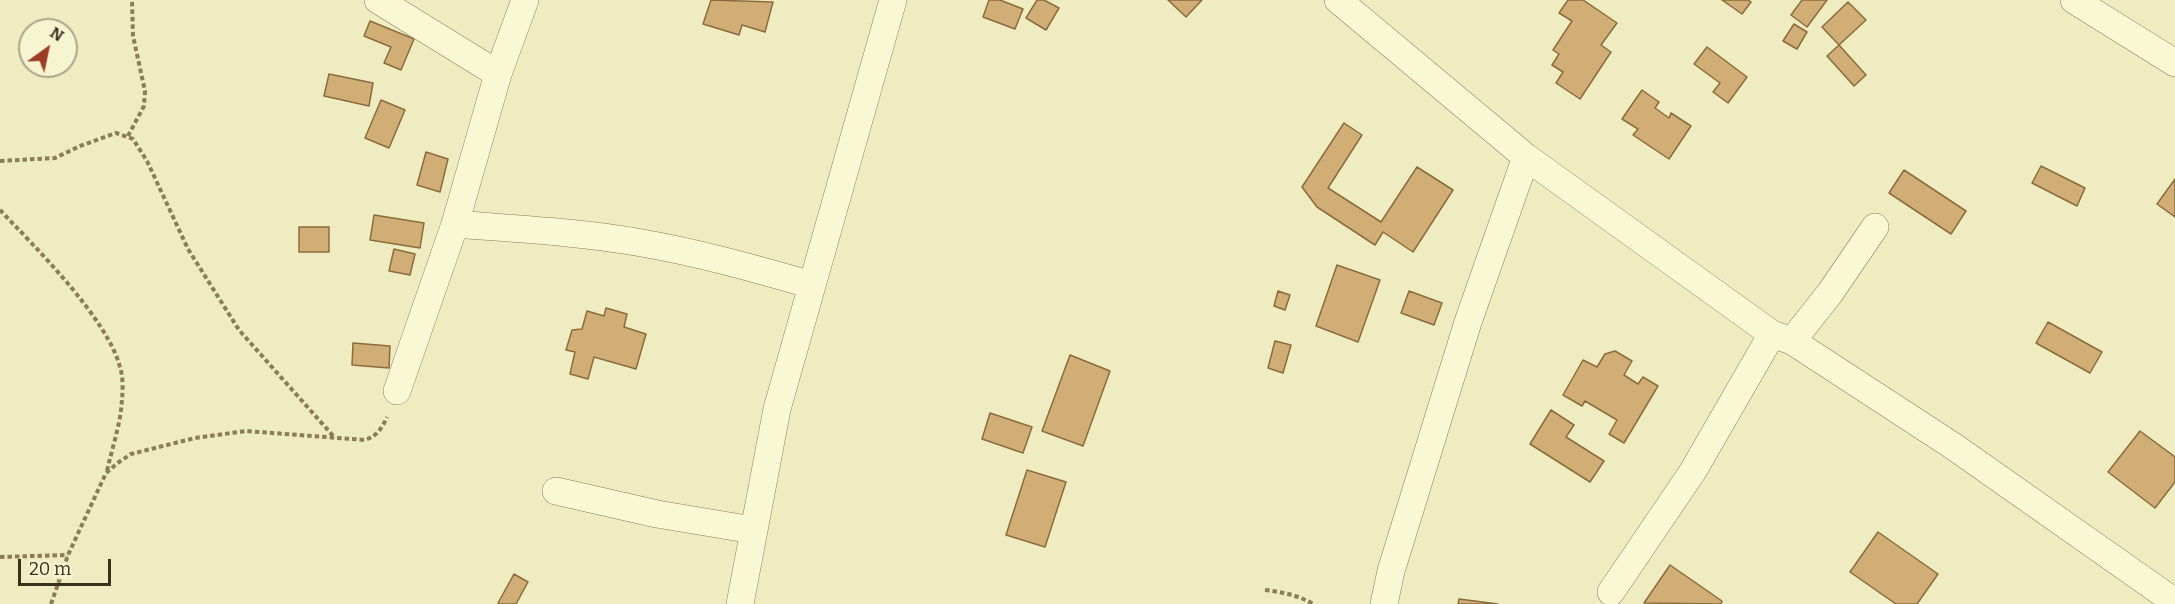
<!DOCTYPE html>
<style>
body{margin:0}
#map{position:relative;width:2175px;height:604px;overflow:hidden;background:#f0ecc1;font-family:Bitter,serif}
canvas{display:block}
.north{position:absolute;left:18px;top:18px;width:60px;height:60px;box-sizing:border-box;background:#f7f4d1;border:2px solid #aba689;border-radius:50%;rotate:33deg;font-size:16px;font-weight:700;line-height:24px;text-align:center;color:#3a311d}
.north::after{content:'';display:block;margin:auto;width:21px;height:27px;background:#9d3d25;clip-path:polygon(50% 0,100% 100%,50% 72%,0 100%)}
.scale{position:absolute;left:18px;top:559px;width:93px;height:27px;box-sizing:border-box;border:3px solid #3a311d;border-top:0;padding-left:8px;font-size:18px;line-height:21px;white-space:nowrap;color:#3a311d;-webkit-text-stroke:4px #f7f4d1;paint-order:stroke}
</style>
<div id="map">
<canvas width="2175" height="604"></canvas>
<div class="north">N</div>
<div class="scale">20 m</div>
</div>
<script>
const c = document.querySelector('canvas').getContext('2d');
c.lineJoin = 'round';
function paint(path, color) {
  c.fillStyle = color;
  c.fill(path, 'evenodd');
}
function strokePath(path, color, width, dash) {
  c.strokeStyle = color;
  c.lineWidth = width;
  c.lineCap = dash ? 'butt' : 'round';
  c.setLineDash(dash || []);
  c.stroke(path);
}
const building = new Path2D(`
 M 711,0 L 773,2 L 765,32 L 742,25 L 739,35 L 703,24 Z
 M 989,0 L 1000,0 L 1023,9 L 1015,29 L 983,17 Z
 M 1037,0 L 1044,0 L 1059,8 L 1046,30 L 1026,18 Z
 M 1168,0 L 1202,0 L 1186,17 Z
 M 1568,0 L 1583,0 L 1617,23 L 1601,45 L 1611,52 L 1580,99 L 1556,83 L 1563,72 L 1552,65 L 1559,54 L 1553,50 L 1572,21 L 1559,13 Z
 M 1722,0 L 1748,0 L 1751,2 L 1742,14 Z
 M 1802,0 L 1827,0 L 1807,27 L 1791,15 Z
 M 1848,2 L 1866,20 L 1839,45 L 1822,27 Z
 M 370,21 L 414,39 L 401,70 L 384,63 L 391,47 L 364,36 Z
 M 1794,24 L 1807,32 L 1797,49 L 1783,41 Z
 M 1839,45 L 1866,75 L 1854,86 L 1827,56 Z
 M 1707,47 L 1747,77 L 1728,103 L 1713,92 L 1720,83 L 1694,64 Z
 M 329,74 L 373,83 L 369,106 L 324,96 Z
 M 1642,90 L 1659,102 L 1655,108 L 1669,118 L 1671,113 L 1691,126 L 1669,159 L 1633,135 L 1638,129 L 1622,119 Z
 M 381,100 L 405,110 L 389,148 L 365,138 Z
 M 1344,123 L 1362,135 L 1328,188 L 1381,222 L 1417,167 L 1453,190 L 1413,252 L 1383,232 L 1375,245 L 1317,207 L 1302,187 Z
 M 426,152 L 448,159 L 440,192 L 417,185 Z
 M 2041,166 L 2085,188 L 2077,206 L 2032,183 Z
 M 1904,170 L 1966,211 L 1951,234 L 1889,193 Z
 M 2175,179 L 2175,217 L 2157,204 Z
 M 374,215 L 424,223 L 420,248 L 370,240 Z
 M 299,227 L 329,227 L 329,252 L 299,252 Z
 M 394,249 L 415,254 L 410,275 L 389,271 Z
 M 1337,265 L 1380,280 L 1358,342 L 1316,326 Z
 M 1278,291 L 1290,295 L 1285,310 L 1274,306 Z
 M 1409,291 L 1442,303 L 1434,325 L 1401,313 Z
 M 606,308 L 627,314 L 624,327 L 646,334 L 636,369 L 594,357 L 588,379 L 570,374 L 575,352 L 566,350 L 572,330 L 582,329 L 587,311 L 604,316 Z
 M 2048,322 L 2102,352 L 2090,373 L 2036,343 Z
 M 1275,341 L 1291,345 L 1283,373 L 1268,368 Z
 M 353,343 L 390,346 L 389,368 L 352,365 Z
 M 1615,351 L 1632,361 L 1624,375 L 1638,384 L 1643,377 L 1658,386 L 1624,443 L 1609,434 L 1617,420 L 1585,401 L 1582,406 L 1563,395 L 1583,360 L 1597,367 L 1605,354 Z
 M 1070,355 L 1110,371 L 1083,446 L 1042,431 Z
 M 1551,410 L 1574,425 L 1566,437 L 1604,461 L 1590,482 L 1530,444 Z
 M 990,413 L 1032,427 L 1023,453 L 982,439 Z
 M 2140,431 L 2175,457 L 2175,482 L 2155,508 L 2108,472 Z
 M 1027,470 L 1066,482 L 1045,547 L 1006,535 Z
 M 1878,532 L 1938,574 L 1917,604 L 1896,604 L 1850,572 Z
 M 1670,565 L 1722,601 L 1721,604 L 1644,603 Z
 M 514,574 L 528,582 L 516,604 L 500,604 L 498,603 Z
 M 1459,599 L 1498,604 L 1458,604 Z`);
paint(building, '#d0ae75');
strokePath(building, '#8b6c3c', 1.5);
const minor = new Path2D(`
 M 378,0 L 498,74
 M 1338,0 L 1526,157 L 1772,334 L 1792,341 L 1953,446 L 2175,602
 M 2074,0 L 2175,63
 M 455,224 C 517,229 580,232 642,243 C 700,253 756,269 812,285
 M 1792,341 L 1830,293 L 1875,227
 M 397,391 L 455,224 L 498,74 L 525,0
 M 556,491 L 657,514 L 753,530
 M 1611,592 L 1693,471 L 1772,334
 M 740,604 L 777,409 L 893,0
 M 1384,604 L 1391,571 L 1468,322 L 1526,157`);
strokePath(minor, '#8b7d58', 28);
strokePath(new Path2D(`
 M 128,136 L 144,106 L 145,91 L 133,36 L 132,0
 M 0,161 L 55,158 L 80,146 L 116,133 L 133,139 L 147,161 L 188,249 L 239,330 L 335,438
 M 0,210 C 35,247 107,318 120,367 C 123,376 123,389 122,399 C 121,423 112,448 107,471
 M 0,557 L 68,555
 M 1265,590 C 1282,592 1298,595 1313,604
 M 51,604 L 68,555 L 106,473 L 119,462 L 131,454 L 195,438 L 246,431 L 365,440 C 377,436 382,428 387,417`), '#8b7d58', 4, [4.5, 3]);
strokePath(minor, '#faf7d5', 27);
</script>
